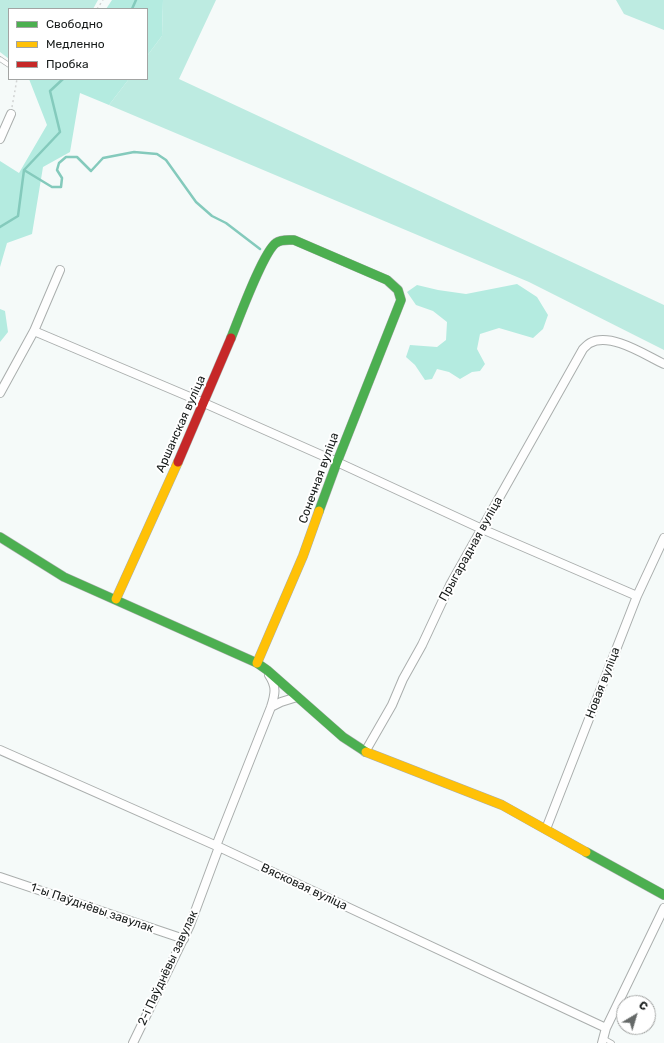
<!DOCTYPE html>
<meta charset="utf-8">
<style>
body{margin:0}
#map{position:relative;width:664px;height:1043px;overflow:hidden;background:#f5faf9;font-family:Rubik,sans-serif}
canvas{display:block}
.legend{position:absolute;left:8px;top:8px;width:140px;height:72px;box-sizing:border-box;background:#fff;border:1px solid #a2a4a3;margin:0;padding:5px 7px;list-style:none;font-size:12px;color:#171b1a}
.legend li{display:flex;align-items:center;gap:8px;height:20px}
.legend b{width:20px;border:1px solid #a2a4a3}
.north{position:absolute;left:616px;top:995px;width:40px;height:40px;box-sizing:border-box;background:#fff;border:1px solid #a2a4a3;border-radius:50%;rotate:38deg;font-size:11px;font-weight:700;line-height:16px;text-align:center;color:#171b1a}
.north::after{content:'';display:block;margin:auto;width:14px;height:18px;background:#656968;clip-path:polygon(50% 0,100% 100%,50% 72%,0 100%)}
</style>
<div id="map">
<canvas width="664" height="1043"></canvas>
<ul class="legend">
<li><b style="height:5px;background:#4caf50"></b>Свободно</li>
<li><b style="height:5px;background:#ffc107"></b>Медленно</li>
<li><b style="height:5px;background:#c62828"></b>Пробка</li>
</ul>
<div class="north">С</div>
</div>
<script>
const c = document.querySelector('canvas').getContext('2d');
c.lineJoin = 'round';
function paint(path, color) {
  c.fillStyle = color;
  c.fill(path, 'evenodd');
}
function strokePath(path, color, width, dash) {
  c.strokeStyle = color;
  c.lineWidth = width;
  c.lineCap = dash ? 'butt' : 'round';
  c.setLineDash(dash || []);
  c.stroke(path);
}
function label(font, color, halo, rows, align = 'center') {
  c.font = font + ' Rubik,sans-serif';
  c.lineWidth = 4;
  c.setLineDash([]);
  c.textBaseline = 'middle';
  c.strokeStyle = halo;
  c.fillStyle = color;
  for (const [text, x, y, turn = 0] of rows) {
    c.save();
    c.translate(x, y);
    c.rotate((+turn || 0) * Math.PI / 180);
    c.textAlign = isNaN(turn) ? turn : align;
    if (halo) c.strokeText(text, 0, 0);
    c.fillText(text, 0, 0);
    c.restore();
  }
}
paint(new Path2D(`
 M 0,0 L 98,0 L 93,9 L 9,9 L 9,59 L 0,52 Z
 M 163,0 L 216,0 L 179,79 L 664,305 L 664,350 L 529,282 L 109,105 L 129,79 L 147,79 L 147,56 L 162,36 Z
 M 616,0 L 664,0 L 664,30 L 624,14 Z`), '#bdebe1');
paint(new Path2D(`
 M 112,0 L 163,0 L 162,36 L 147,56 L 147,9 L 106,9 Z
 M 29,79 L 129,79 L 109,105 L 80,93 L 70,152 L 43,167 L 32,234 L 7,243 L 0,267 L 0,161 L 19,173 L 47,125 Z
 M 517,284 L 537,297 L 548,315 L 543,329 L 533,338 L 499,328 L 480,334 L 477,349 L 485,364 L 480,371 L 472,372 L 460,379 L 449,372 L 437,369 L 432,379 L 425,380 L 415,365 L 406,357 L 410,345 L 437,347 L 446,340 L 447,322 L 433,311 L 416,305 L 407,292 L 417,285 L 438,290 L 466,294 Z
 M 0,309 L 5,311 L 8,332 L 0,342 Z`), '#b4ebe0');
strokePath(new Path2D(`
 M 132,9 L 136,0
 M 24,170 L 52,187 L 61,187 L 62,178 L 57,170 L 59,163 L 66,157 L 77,157 L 91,171 L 103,158 L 134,152 L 157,154 L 166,160 L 196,202 L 212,216 L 226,223 L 260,249
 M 0,227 L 18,216 L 24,170 L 60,132 L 50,91 L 63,79`), '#84cabc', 2.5);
const lane = new Path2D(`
 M 0,59 L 9,65
 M 603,1038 L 612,1043`);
const street = new Path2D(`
 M 0,139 L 11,114
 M 34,331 L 204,403 L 337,462 L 482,529 L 637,596
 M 0,393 L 34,331 L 60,270
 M 271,707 L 281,702 L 297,697
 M 0,750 L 219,847 L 606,1028
 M 365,752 L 392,705 L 403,679 L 422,645 L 450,585 L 583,349 C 585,347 588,344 590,343 C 611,332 645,355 664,364
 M 546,829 L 637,596 L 664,538
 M 216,846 L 271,707 C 275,694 277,687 269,675
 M 0,877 L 184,939
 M 133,1043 L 190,925 L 219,847
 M 602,1043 L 606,1028 L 664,908`);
const fast = new Path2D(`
 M 231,338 C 238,321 263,252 276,243 C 281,239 288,240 294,240 L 387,280 L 398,290 L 401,300 L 337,462 L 319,511
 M 0,537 L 64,577 L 257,663 L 267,670 L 343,737 L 366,752
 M 586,852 L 664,895`);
const slow = new Path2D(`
 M 116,599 L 178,462
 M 257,663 L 303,556 L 319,511
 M 366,752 L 502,805 L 586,852`);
const jam = new Path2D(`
 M 178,462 L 231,338`);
strokePath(lane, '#aaaead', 5.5);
strokePath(street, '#aaaead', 10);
strokePath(fast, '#aaaead', 10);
strokePath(slow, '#aaaead', 10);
strokePath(jam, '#aaaead', 10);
strokePath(new Path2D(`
 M 97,9 L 103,0
 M 12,107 L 17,79`), '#d2d4d4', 1.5, [2, 3]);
strokePath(lane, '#fefefe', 4);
strokePath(street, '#fefefe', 8);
strokePath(fast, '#4caf50', 9);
strokePath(slow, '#ffc107', 9);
strokePath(jam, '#c62828', 9);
label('12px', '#171b1a', '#fff', [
 ["Аршанская вуліца",181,424,-66],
 ["Сонечная вуліца",319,478,-70],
 ["Прыгарадная вуліца",471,549,-61],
 ["Новая вуліца",603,683,-69],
 ["Вясковая вуліца",304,887,25],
 ["1-ы Паўднёвы завулак",92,908,19],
 ["2-і Паўднёвы завулак",168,968,-65]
]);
</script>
